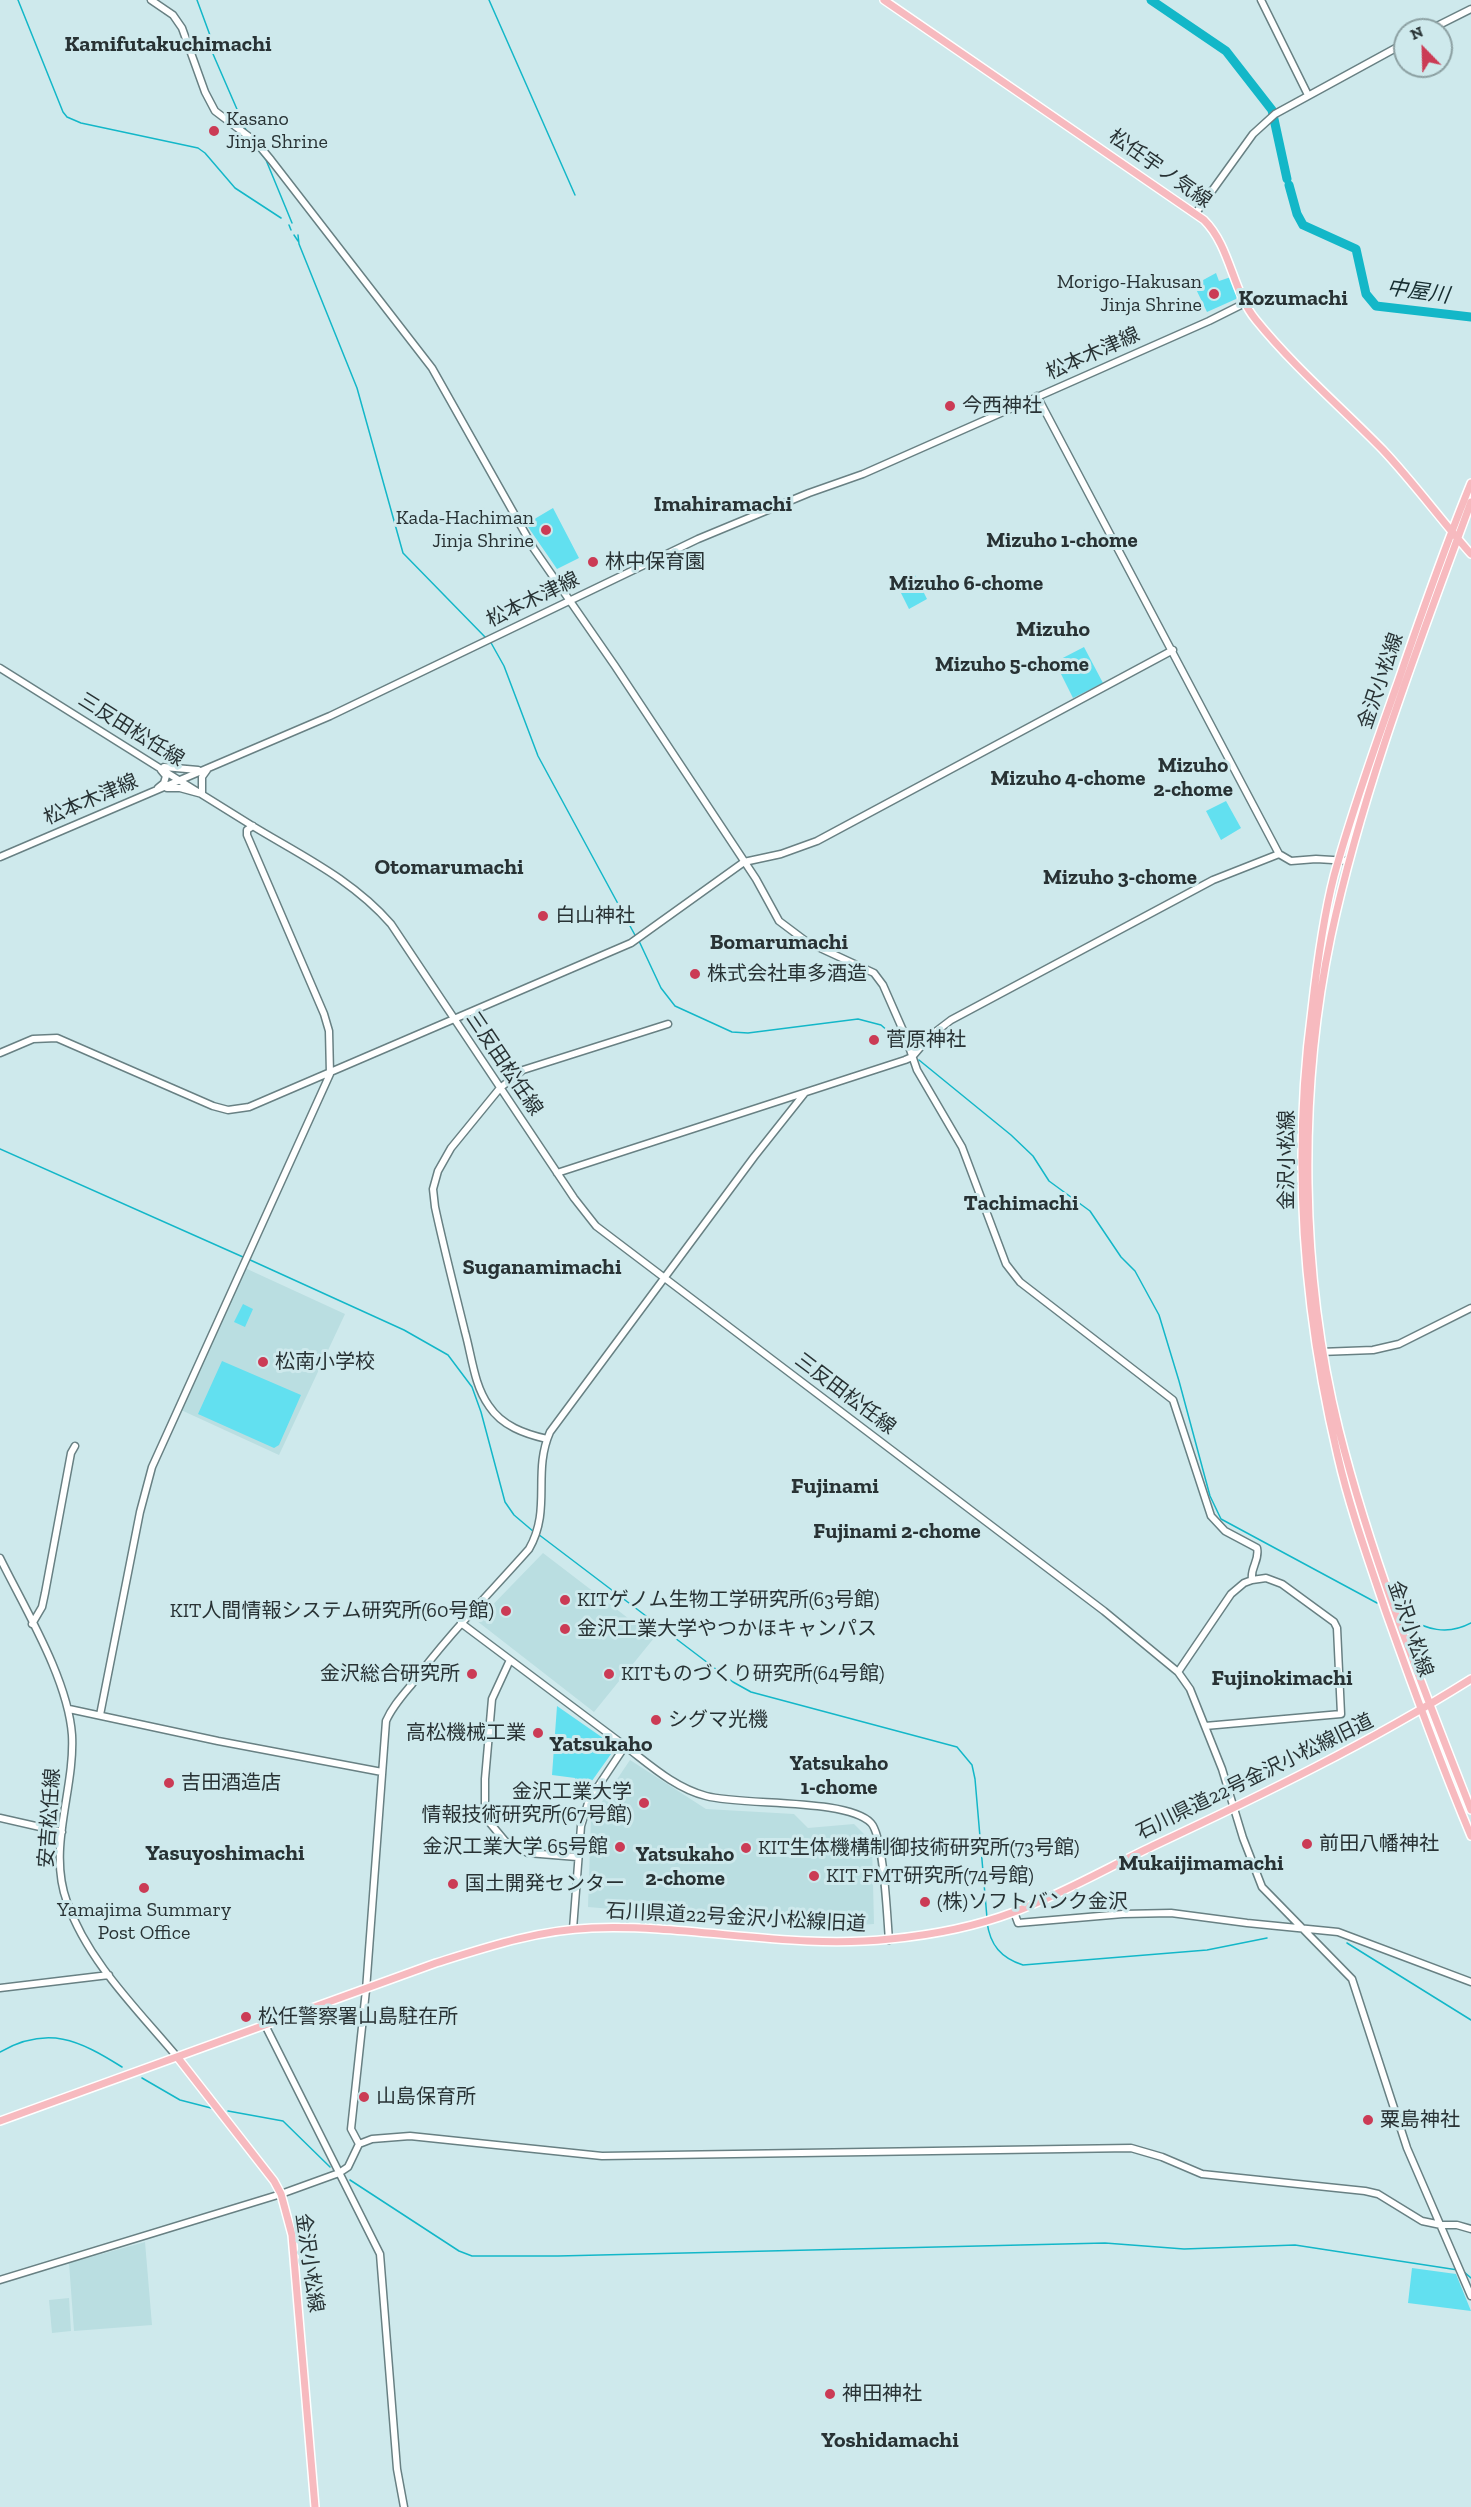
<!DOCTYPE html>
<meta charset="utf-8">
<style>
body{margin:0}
#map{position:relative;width:1471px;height:2507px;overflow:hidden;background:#cee9ec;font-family:"Zilla Slab",serif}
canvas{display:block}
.north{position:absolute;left:1393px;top:18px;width:60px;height:60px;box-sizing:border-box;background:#cee9ec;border:2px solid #8ca0a2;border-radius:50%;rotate:337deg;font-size:16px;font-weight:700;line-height:24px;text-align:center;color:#283234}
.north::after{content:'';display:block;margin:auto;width:21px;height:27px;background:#cb3b55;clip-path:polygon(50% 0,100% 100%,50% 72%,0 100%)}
</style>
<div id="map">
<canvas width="1471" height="2507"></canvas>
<div class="north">N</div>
</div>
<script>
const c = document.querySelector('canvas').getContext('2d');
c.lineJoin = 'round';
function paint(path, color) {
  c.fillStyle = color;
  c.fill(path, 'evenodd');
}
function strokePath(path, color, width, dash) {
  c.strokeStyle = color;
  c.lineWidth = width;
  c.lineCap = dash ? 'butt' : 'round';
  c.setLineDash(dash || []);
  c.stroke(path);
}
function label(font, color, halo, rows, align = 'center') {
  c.font = font + ' "Zilla Slab","Noto Sans JP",serif';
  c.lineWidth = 6;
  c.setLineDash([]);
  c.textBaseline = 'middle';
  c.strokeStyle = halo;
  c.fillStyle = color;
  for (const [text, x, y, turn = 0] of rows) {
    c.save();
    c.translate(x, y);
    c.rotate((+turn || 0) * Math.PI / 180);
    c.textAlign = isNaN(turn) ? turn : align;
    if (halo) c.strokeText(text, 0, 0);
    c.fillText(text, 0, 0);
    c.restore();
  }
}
paint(new Path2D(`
 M 245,1268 L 345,1314 L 279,1455 L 181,1410 Z
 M 543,1553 L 654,1638 L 594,1712 L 477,1621 Z
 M 630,1760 L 706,1809 L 794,1814 L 808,1828 L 854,1824 L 872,1842 L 874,1924 L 825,1927 L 588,1907 L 591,1818 Z
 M 145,2242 L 152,2325 L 74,2331 L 69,2263 Z
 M 69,2298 L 71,2331 L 52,2333 L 49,2300 Z`), '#badee1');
paint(new Path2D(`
 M 1216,273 L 1219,281 L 1231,277 L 1238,293 L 1236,299 L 1207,312 L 1194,285 Z
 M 553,508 L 579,558 L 557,569 L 526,524 Z
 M 915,575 L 927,599 L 909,609 L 897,585 Z
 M 1084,647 L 1103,683 L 1073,698 L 1055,662 Z
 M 1226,801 L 1241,828 L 1221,840 L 1206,811 Z
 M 243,1304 L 253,1309 L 245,1327 L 234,1322 Z
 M 222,1361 L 301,1395 L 279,1445 L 274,1448 L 198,1414 Z
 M 557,1706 L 616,1747 L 589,1785 L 576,1784 L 575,1778 L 552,1775 Z
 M 1412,2268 L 1456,2274 L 1471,2311 L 1408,2303 Z`), '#62e0f0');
strokePath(new Path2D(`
 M 18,0 L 63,112 L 67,117 L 81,123 L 198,148 L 205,153 L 235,188 L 281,218
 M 197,0 L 211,38 L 213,54 L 246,130
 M 489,0 L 575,195
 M 259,151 L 266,160 L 292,223
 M 289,225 L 291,230
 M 294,235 L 298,241
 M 298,235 L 299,244 L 357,388 L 403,553 L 486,638
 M 490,641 L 504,666 L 538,756 L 636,937
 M 639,941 L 661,988 L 675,1006 L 732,1032 L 748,1033 L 858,1019 L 881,1025 L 905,1046
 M 919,1060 L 1011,1135 L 1033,1156 L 1049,1181 L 1090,1211 L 1121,1257 L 1135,1271 L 1159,1315 L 1179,1381 L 1210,1496 L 1221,1519 L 1377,1603
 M 0,1149 L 243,1257
 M 248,1259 L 404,1330 L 448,1355 L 472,1387 L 481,1412 L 505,1502 L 514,1515 L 534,1532
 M 538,1534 L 733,1682 L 751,1692 L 957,1747 L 972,1765 L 975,1779 L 987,1918
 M 1404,1617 C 1426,1629 1447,1636 1471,1623
 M 987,1922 C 990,1945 1001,1958 1023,1965 L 1207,1950 L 1267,1938
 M 1347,1943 L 1471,2020
 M 0,2052 C 48,2025 79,2040 122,2067
 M 142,2078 L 180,2100 L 211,2108
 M 228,2111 L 283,2121 L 330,2167
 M 350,2180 L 459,2251 L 472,2256 L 558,2256 L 1105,2243 L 1184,2249 L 1295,2245 L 1458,2270
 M 1463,2271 L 1471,2278`), '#13b7c8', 1.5);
strokePath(new Path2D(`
 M 1151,0 L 1226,51 L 1272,110 L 1287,179
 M 1289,185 L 1297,214 L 1303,225 L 1356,249 L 1366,294 L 1376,306 L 1471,317`), '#13b7c8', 9);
const secondary = new Path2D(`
 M 151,0 L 173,15 L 182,28 L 205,92 L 215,111 L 256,142 L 271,160 L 432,368 L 534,549 L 615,666 L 756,879 L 779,921 L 807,942 L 874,973 L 883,985 L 905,1035 L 917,1070 L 962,1147 L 1006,1264 L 1020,1282 L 1173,1400 L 1211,1516 L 1225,1531 L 1257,1548 C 1260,1561 1250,1567 1252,1580
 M 1261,0 L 1308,95
 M 1429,30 L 1471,9
 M 1196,213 L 1253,134 L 1275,114 L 1405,43
 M 1037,396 L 1279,854 L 1291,861 L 1316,859 L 1349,861
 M 0,668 C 83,720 167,773 251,825 C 300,855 352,879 391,924 L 574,1198 L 596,1226 L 1104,1611 L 1178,1672 L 1190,1689 L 1222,1769 L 1243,1838 L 1262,1887 L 1352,1979 L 1407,2148 L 1471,2296
 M 164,767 L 198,770
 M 158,788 L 164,783 L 166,776 L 161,770
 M 167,788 L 180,788 L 202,794 L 202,777 L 207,770
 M 0,857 L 330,716 L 698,539 L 809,493 L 863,474 L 1209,321 L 1245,303
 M 0,1053 L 33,1039 L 57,1038 L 213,1106 L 228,1110 L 249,1107 L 631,943 L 744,862 L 781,854 L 817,841 L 1173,650
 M 557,1173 L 905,1060 L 912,1057 L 930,1036 L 951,1020 L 1213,880 L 1279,854
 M 1320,1352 L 1373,1350 L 1399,1344 L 1471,1308
 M 547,1439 C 525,1434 502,1426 489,1406 C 474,1385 472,1357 465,1332 C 455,1291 444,1249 435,1207 L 433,1189 L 438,1171 L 451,1148 L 500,1088 L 523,1070 L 668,1024
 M 0,1558 C 25,1609 68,1679 72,1735 C 75,1790 47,1848 67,1902 C 88,1962 138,2010 178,2058
 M 461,1623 L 625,1746
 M 32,1624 L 42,1607 L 45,1593 L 71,1453 L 75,1446
 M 510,1660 L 492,1699 L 485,1779 L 485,1805 L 490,1823 L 505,1841 L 528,1853 L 577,1857
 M 1178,1672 L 1231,1594 L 1244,1583 L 1252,1580 L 1266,1578 L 1282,1584 L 1334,1622 L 1337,1628 L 1341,1714 L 1205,1726
 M 69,1709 L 218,1741 L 382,1772
 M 100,1715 L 140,1512 L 152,1467 L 330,1074 L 329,1031 L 324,1014 L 247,835 L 247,830 L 253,826
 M 0,1818 L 62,1832
 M 1014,1912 L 1018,1923 L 1123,1914 L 1171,1913 L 1247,1923 L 1338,1932 L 1471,1982
 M 573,1929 L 581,1826 L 589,1800 L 625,1746 C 650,1765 675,1788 706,1796 C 743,1806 847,1798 871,1823 C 884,1837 887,1917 889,1940
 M 0,1988 L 109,1975
 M 265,2025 L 380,2254 L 397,2469 L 404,2507
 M 359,2144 L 351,2129 L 366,1990 L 386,1721 C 392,1707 402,1696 412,1684 C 447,1636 490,1593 529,1549 C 552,1509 532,1473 550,1432 L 754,1157 L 804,1094
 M 0,2280 L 281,2194 L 339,2173 L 348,2167 L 359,2144 L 372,2139 L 410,2136 L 602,2156 L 1131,2148 L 1162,2157 L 1202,2174 L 1365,2191 L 1378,2194 L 1422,2221 L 1441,2225 L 1457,2225 L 1471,2229`);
const primary = new Path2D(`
 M 884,0 L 1204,220 C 1231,247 1232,291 1256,320 C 1294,367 1341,407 1383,450 C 1414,483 1441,520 1471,554
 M 1471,483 C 1444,549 1421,615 1398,682 C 1375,746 1352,811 1334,876 C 1323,919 1317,965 1312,1009 C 1292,1158 1303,1310 1338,1457 C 1350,1509 1369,1561 1386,1612 C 1413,1688 1440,1762 1471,1836
 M 1471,502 C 1419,644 1363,787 1331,936 C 1298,1093 1300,1274 1339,1430 C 1372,1561 1422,1685 1471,1810
 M 178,2058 L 274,2181 L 281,2194 L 292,2235 L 315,2507
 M 0,2121 L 436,1963 C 487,1947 538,1930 592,1928 C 690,1924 791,1950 890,1939 C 932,1935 974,1927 1014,1912 C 1062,1894 1107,1868 1153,1846 C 1262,1795 1369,1743 1471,1679`);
strokePath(secondary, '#688083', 9);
strokePath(primary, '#fff', 10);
strokePath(secondary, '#fff', 6);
strokePath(primary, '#f7babf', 7);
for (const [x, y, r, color] of [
 [214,131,6,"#cb3b55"],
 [1214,294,6,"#cb3b55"],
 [950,406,6,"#cb3b55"],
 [546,530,6,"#cb3b55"],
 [593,562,6,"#cb3b55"],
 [543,916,6,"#cb3b55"],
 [695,974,6,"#cb3b55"],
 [874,1040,6,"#cb3b55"],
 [263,1362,6,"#cb3b55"],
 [565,1600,6,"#cb3b55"],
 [506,1611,6,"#cb3b55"],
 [565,1629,6,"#cb3b55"],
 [472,1674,6,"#cb3b55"],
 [609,1674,6,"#cb3b55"],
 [656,1720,6,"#cb3b55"],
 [538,1733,6,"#cb3b55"],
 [169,1783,6,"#cb3b55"],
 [644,1803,6,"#cb3b55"],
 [1307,1844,6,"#cb3b55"],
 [620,1847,6,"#cb3b55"],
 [746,1848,6,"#cb3b55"],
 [814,1876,6,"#cb3b55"],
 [453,1884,6,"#cb3b55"],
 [144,1888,6,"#cb3b55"],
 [925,1902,6,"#cb3b55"],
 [246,2017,6,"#cb3b55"],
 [364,2097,6,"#cb3b55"],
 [1368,2120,6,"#cb3b55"],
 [830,2394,6,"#cb3b55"]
]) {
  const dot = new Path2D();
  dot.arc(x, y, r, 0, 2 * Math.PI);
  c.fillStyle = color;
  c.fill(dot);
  strokePath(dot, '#cee9ec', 2);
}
label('20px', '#283234', '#cee9ec', [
 ["Kasano",226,119],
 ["Jinja Shrine",226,142],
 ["Morigo-Hakusan",1202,282,"right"],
 ["Jinja Shrine",1202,305,"right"],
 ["今西神社",962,406],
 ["Kada-Hachiman",534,518,"right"],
 ["Jinja Shrine",534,541,"right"],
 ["林中保育園",605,562],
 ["白山神社",555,916],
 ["株式会社車多酒造",707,974],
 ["菅原神社",886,1040],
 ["松南小学校",275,1362],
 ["KITゲノム生物工学研究所(63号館)",577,1600],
 ["KIT人間情報システム研究所(60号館)",494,1611,"right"],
 ["金沢工業大学やつかほキャンパス",577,1629],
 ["金沢総合研究所",460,1674,"right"],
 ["KITものづくり研究所(64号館)",621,1674],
 ["シグマ光機",668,1720],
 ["高松機械工業",526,1733,"right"],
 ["吉田酒造店",181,1783],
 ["金沢工業大学",632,1792,"right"],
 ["情報技術研究所(67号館)",632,1815,"right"],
 ["前田八幡神社",1319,1844],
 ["金沢工業大学 65号館",608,1847,"right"],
 ["KIT生体機構制御技術研究所(73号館)",758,1848],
 ["KIT FMT研究所(74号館)",826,1876],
 ["国土開発センター",465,1884],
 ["(株)ソフトバンク金沢",937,1902],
 ["Yamajima Summary",144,1910,"center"],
 ["Post Office",144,1933,"center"],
 ["松任警察署山島駐在所",258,2017],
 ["山島保育所",376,2097],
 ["粟島神社",1380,2120],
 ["神田神社",842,2394]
], 'left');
label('20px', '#283234', '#cee9ec', [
 ["松任宇ノ気線",1160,169,35],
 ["松本木津線",1093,354,-24],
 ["松本木津線",533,600,-26],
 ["金沢小松線",1381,681,-71],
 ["三反田松任線",131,730,32],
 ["松本木津線",91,800,-23],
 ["三反田松任線",504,1064,56],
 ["金沢小松線",1287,1160,-90],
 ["三反田松任線",845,1394,37],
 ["金沢小松線",1410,1629,71],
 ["石川県道22号金沢小松線旧道",1255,1777,-26],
 ["安吉松任線",50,1818,-86],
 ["石川県道22号金沢小松線旧道",736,1918,3],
 ["金沢小松線",309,2263,82]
]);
label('italic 21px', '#162d30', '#cee9ec', [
 ["中屋川",1418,292,8]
]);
label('bold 21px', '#283234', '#cee9ec', [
 ["Mizuho 1-chome",1062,541],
 ["Mizuho 6-chome",966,584],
 ["Mizuho 5-chome",1012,665],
 ["Mizuho",1193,766],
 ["2-chome",1193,790],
 ["Mizuho 4-chome",1068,779],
 ["Mizuho 3-chome",1120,878],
 ["Fujinami 2-chome",897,1532],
 ["Yatsukaho",839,1764],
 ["1-chome",839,1788],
 ["Yatsukaho",685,1855],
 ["2-chome",685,1879]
]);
label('bold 22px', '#283234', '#cee9ec', [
 ["Kamifutakuchimachi",168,45],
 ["Kozumachi",1293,299],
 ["Imahiramachi",723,505],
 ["Mizuho",1053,630],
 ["Otomarumachi",449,868],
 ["Bomarumachi",779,943],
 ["Tachimachi",1021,1204],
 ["Suganamimachi",542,1268],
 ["Fujinami",835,1487],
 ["Fujinokimachi",1282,1679],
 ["Yatsukaho",601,1745],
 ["Yasuyoshimachi",225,1854],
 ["Mukaijimamachi",1201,1864],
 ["Yoshidamachi",890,2441]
]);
</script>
